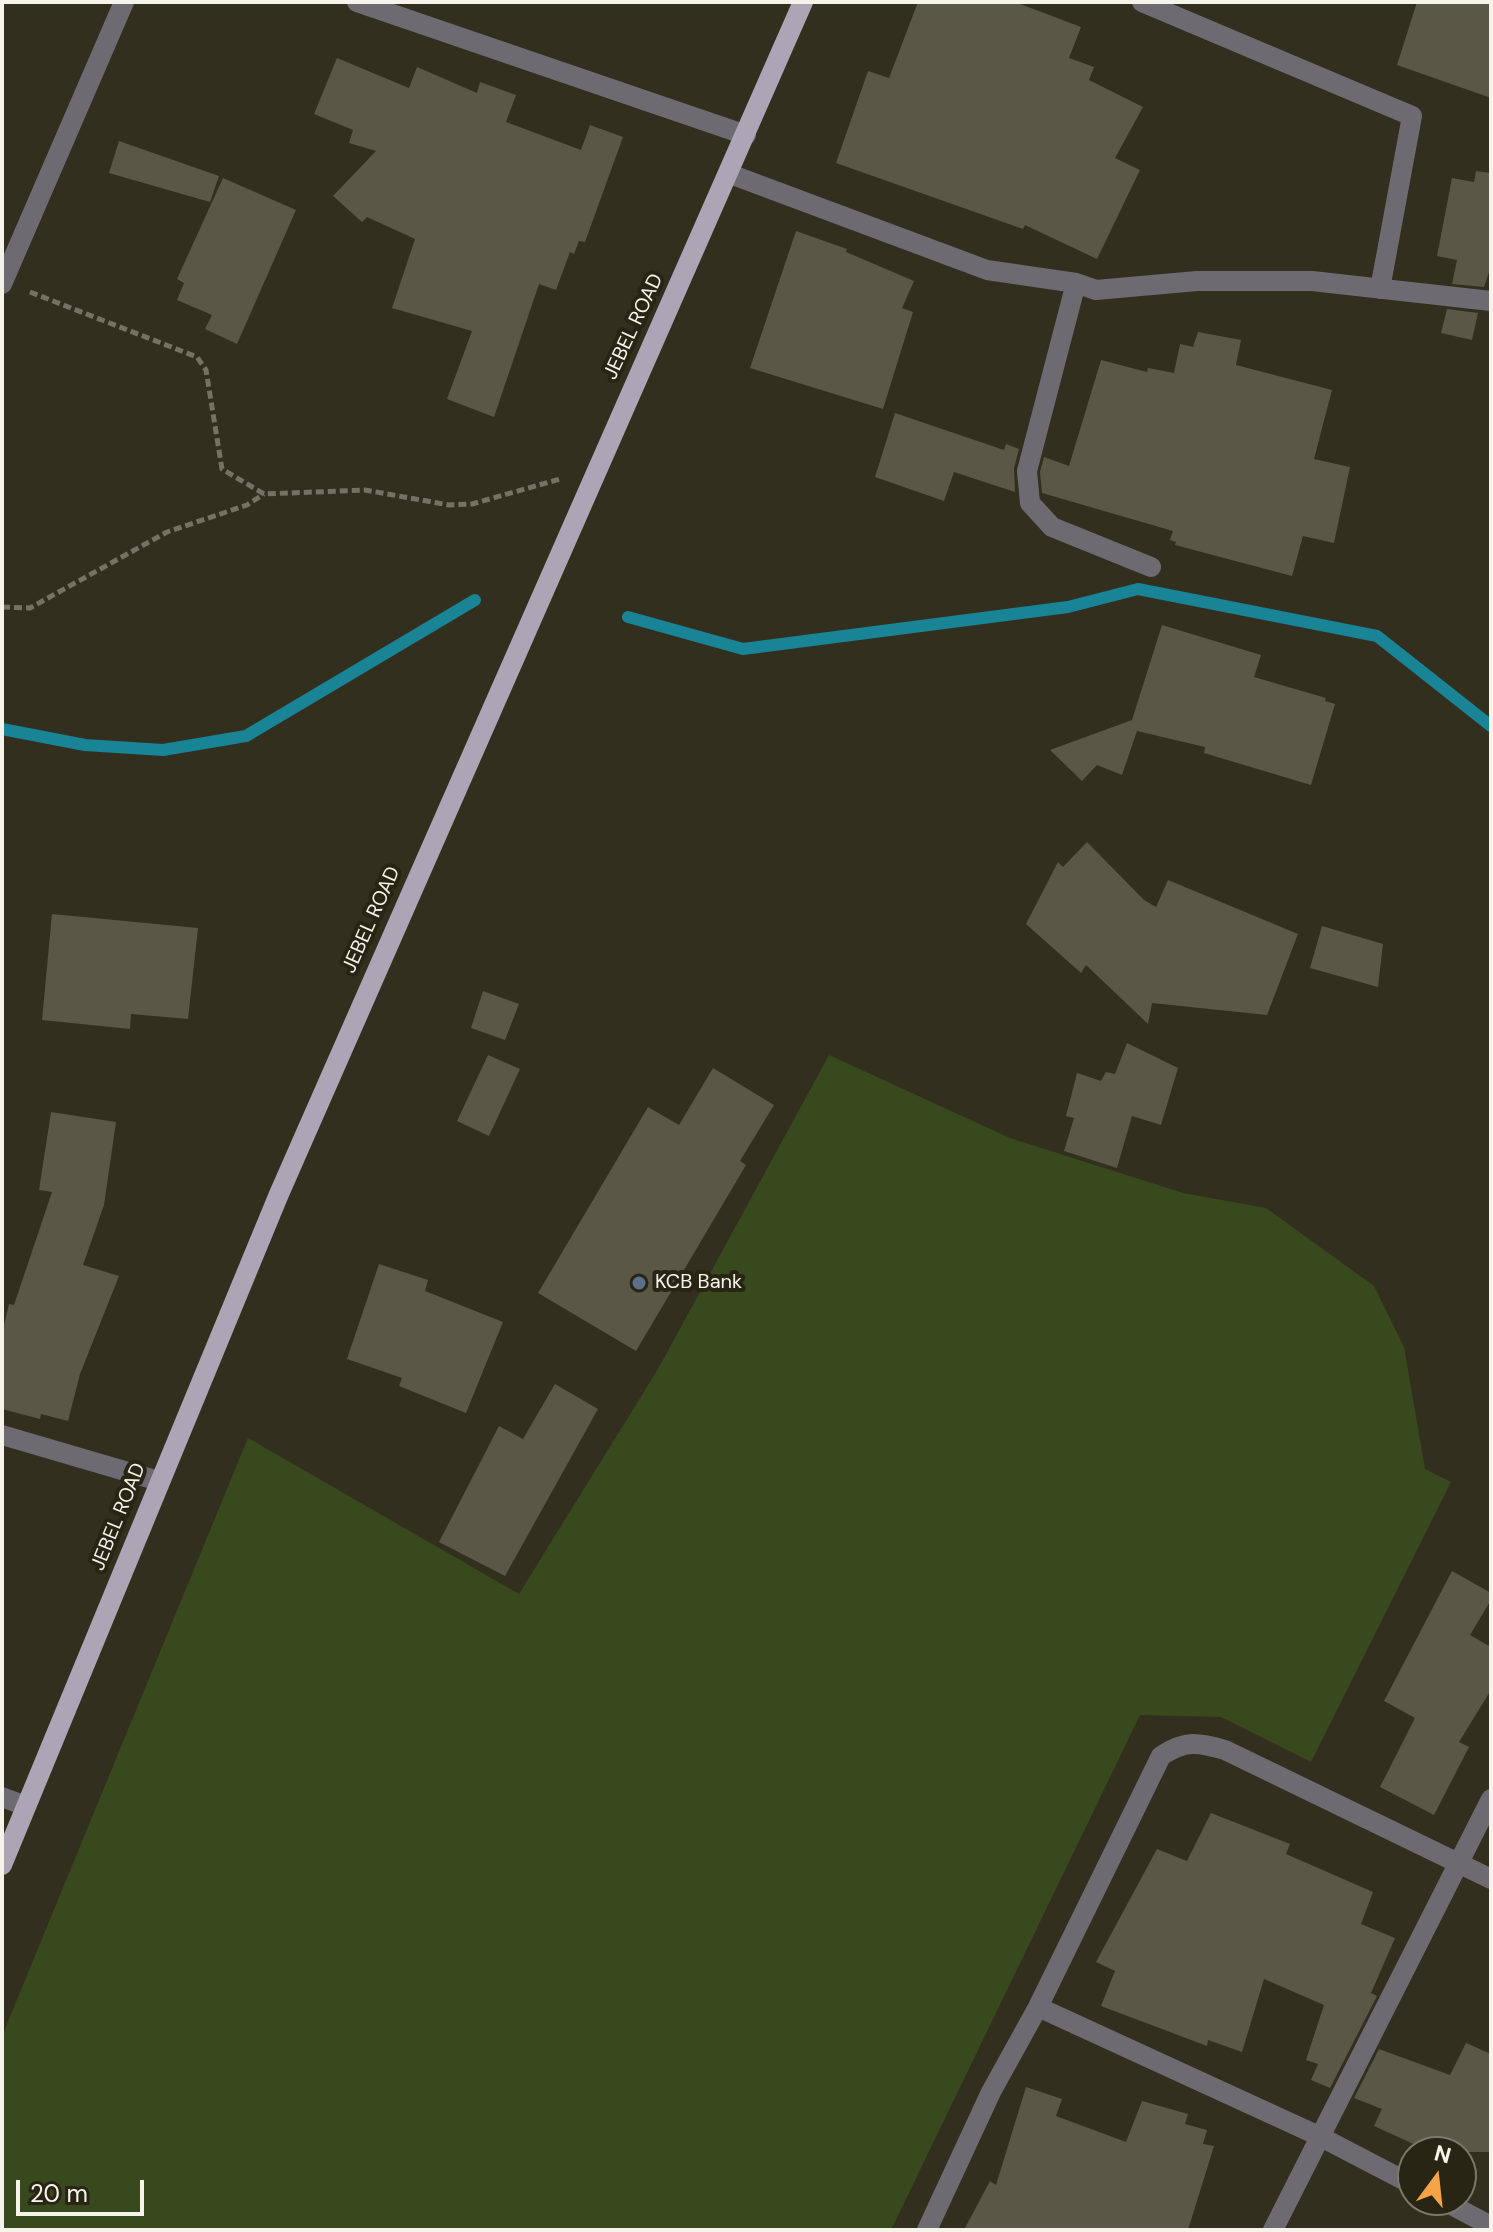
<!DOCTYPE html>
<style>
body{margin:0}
#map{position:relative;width:1493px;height:2232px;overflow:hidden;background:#322f1f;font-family:"DM Sans",sans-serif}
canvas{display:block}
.frame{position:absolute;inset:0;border:4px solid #f6f4ea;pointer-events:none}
.north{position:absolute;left:1397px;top:2136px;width:80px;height:80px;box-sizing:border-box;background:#282515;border:2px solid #7a786a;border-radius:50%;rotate:15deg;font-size:22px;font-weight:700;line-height:32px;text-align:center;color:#f6f4ea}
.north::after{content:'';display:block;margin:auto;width:28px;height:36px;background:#f6a247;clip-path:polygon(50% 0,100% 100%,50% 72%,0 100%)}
.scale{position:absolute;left:16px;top:2180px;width:128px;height:36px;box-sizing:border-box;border:4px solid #f6f4ea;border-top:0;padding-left:10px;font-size:24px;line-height:28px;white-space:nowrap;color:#f6f4ea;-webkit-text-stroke:6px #282515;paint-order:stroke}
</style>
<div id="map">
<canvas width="1493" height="2232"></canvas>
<div class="frame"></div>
<div class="north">N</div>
<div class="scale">20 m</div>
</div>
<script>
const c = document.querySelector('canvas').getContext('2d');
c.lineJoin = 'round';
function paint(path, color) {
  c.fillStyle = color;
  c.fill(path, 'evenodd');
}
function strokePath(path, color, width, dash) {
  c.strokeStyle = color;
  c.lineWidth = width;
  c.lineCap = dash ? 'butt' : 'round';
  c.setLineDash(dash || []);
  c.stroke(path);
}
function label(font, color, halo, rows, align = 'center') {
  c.font = font + ' "DM Sans",sans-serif';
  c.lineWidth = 8;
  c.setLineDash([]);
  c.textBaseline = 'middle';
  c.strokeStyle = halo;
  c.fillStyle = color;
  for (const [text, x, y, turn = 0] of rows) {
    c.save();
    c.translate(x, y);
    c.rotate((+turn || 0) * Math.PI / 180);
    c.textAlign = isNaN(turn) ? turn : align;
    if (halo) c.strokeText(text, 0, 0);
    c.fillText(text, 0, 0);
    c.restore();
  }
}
paint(new Path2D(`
 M 829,1055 L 1010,1138 L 1183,1193 L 1266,1208 L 1374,1286 L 1404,1347 L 1425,1469 L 1451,1482 L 1311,1762 L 1221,1717 L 1140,1715 L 891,2230 L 2,2230 L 2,2036 L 248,1438 L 519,1594 L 658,1369 Z`), '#384a1d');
strokePath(new Path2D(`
 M 628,617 L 743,649 L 1068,607 L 1138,589 L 1377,636 L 1491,726
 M 2,729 L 85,745 L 163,750 L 246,736 L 475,600`), '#188496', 12);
paint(new Path2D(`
 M 918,2 L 1015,2 L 1081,27 L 1069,58 L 1094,67 L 1089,80 L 1143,107 L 1115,158 L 1140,170 L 1097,259 L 1025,225 L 1023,229 L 836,163 L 868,71 L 889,78 Z
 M 1417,2 L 1491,2 L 1491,98 L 1397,65 Z
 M 337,58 L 409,88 L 417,67 L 477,93 L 480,82 L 516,95 L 506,122 L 581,150 L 590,125 L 623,137 L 585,242 L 579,241 L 574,254 L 570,252 L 556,290 L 539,284 L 494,417 L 447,399 L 472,331 L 392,308 L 415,239 L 367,217 L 362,222 L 333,196 L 376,151 L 349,143 L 353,130 L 314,114 Z
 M 119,141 L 219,176 L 210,202 L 109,173 Z
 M 1476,171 L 1491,173 L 1491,266 L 1484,287 L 1452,284 L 1457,260 L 1437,256 L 1452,178 L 1474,182 Z
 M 223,178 L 296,210 L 237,344 L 205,329 L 212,315 L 177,300 L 184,283 L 177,279 Z
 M 796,231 L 847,249 L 846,252 L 914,281 L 902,308 L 913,312 L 883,409 L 750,368 Z
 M 1447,309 L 1478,313 L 1472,340 L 1441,333 Z
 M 1198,332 L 1241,340 L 1236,365 L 1332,390 L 1314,459 L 1350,467 L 1334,543 L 1303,536 L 1292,576 L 1175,545 L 1176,542 L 1170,540 L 1173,531 L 1042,493 L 1040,472 L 1044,457 L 1069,466 L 1101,360 L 1147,372 L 1148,368 L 1174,373 L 1180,344 L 1193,347 Z
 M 895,413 L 1004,450 L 1006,444 L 1019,449 L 1014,468 L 1015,492 L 954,472 L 944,501 L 875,477 Z
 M 1162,625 L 1261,655 L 1254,677 L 1326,698 L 1325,701 L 1335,704 L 1311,785 L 1204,753 L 1205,747 L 1137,731 L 1122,775 L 1097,765 L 1082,781 L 1050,750 L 1132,720 Z
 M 1087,842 L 1144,900 L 1156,907 L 1168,880 L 1298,934 L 1267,1015 L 1152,1003 L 1148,1024 L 1086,965 L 1081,973 L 1026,924 L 1058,862 L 1063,867 Z
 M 52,914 L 198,928 L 188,1019 L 131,1014 L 130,1029 L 42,1020 Z
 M 1322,926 L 1383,944 L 1378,987 L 1310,968 Z
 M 483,991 L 519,1004 L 505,1040 L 471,1028 Z
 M 1127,1043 L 1178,1068 L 1161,1125 L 1132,1116 L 1117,1168 L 1064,1151 L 1074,1118 L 1066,1116 L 1077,1073 L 1101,1081 L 1106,1072 L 1115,1074 Z
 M 488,1055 L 520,1069 L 489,1136 L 457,1121 Z
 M 713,1068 L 774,1105 L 740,1161 L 746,1165 L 636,1351 L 538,1293 L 648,1107 L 679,1125 Z
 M 51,1112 L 116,1122 L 104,1205 L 83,1265 L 119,1276 L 80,1374 L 68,1421 L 41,1414 L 40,1419 L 2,1409 L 2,1334 L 9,1304 L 14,1305 L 52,1192 L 39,1190 Z
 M 379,1264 L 428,1280 L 425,1291 L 503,1322 L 466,1413 L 399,1386 L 402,1378 L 347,1359 Z
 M 555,1384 L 598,1409 L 505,1576 L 439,1542 L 499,1426 L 523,1439 Z
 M 1452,1571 L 1491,1593 L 1491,1600 L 1470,1635 L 1491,1647 L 1491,1690 L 1459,1742 L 1469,1747 L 1434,1815 L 1380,1787 L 1415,1718 L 1384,1701 Z
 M 1211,1813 L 1290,1844 L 1286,1854 L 1373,1892 L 1361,1924 L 1395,1938 L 1371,1993 L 1377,1996 L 1330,2088 L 1311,2080 L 1318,2064 L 1306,2060 L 1324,2005 L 1264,1979 L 1242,2052 L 1208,2040 L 1207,2046 L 1101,2006 L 1115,1971 L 1096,1962 L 1157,1849 L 1187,1861 Z
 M 1466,2043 L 1491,2054 L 1491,2152 L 1431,2152 L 1374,2126 L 1382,2109 L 1354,2098 L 1379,2049 L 1450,2075 Z
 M 1026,2087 L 1062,2099 L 1056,2116 L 1126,2142 L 1142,2101 L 1188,2114 L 1185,2124 L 1207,2130 L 1203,2144 L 1214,2146 L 1188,2230 L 964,2230 L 990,2181 L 996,2185 Z`), '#5b5746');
strokePath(new Path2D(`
 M 30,292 L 197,357 L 206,370 L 222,469 L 264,494 L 365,490 L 449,505 L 472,504 L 560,479
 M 2,607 L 30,608 L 167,532 L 247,505 L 264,494`), '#757264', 5, [8, 4]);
strokePath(new Path2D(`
 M 357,2 L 746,135
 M 1142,2 L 1412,116 L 1380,289
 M 730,174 L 987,270 L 1076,283 L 1096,290 L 1197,281 L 1312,281 L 1491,301
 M 1076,283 L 1027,471 L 1030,503 L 1052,527 L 1151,567
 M 2,284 L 124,2
 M 2,1435 L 159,1481
 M 2,1797 L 26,1806
 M 1038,2007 L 1319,2136 L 1413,2185
 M 1442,2200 L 1491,2226
 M 927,2230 L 991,2092 L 1038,2007 L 1161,1756 C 1185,1740 1198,1742 1225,1750 L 1491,1879
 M 1273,2230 L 1491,1799`), '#6d6a72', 20);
strokePath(new Path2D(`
 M 2,1865 L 279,1194 L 803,2`), '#aba5b5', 20);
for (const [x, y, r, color] of [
 [639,1283,8,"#5c6f8a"]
]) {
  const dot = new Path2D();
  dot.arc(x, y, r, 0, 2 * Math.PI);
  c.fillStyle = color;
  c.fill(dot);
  strokePath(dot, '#282515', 3);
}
label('20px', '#f6f4ea', '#282515', [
 ["JEBEL ROAD",634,327,-65],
 ["JEBEL ROAD",372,920,-66],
 ["JEBEL ROAD",119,1517,-68]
]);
label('20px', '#f6f4ea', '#282515', [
 ["KCB Bank",655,1283]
], 'left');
</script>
